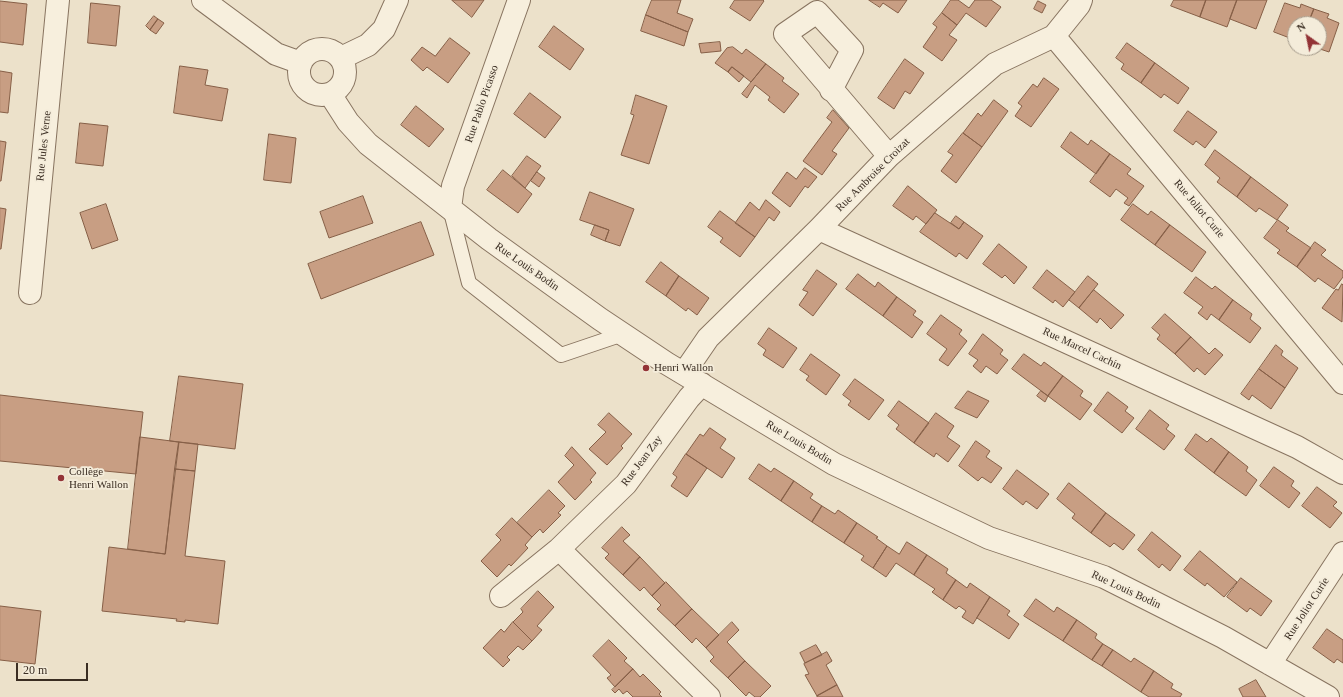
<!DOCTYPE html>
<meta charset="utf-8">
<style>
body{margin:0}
#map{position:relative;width:1343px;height:697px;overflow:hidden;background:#ece1ca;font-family:Georgia,serif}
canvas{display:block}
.north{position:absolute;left:1287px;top:16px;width:40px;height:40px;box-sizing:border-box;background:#f4ecda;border:1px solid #aaa090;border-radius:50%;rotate:327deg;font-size:11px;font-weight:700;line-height:16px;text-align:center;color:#3a2d22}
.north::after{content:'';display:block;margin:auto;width:14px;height:18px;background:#933336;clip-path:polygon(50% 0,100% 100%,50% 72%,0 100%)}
.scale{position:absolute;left:16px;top:663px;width:72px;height:18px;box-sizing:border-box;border:2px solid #3a2d22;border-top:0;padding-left:5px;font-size:12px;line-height:14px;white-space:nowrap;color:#3a2d22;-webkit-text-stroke:3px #f4ecda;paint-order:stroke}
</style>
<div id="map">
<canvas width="1343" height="697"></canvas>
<div class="north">N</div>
<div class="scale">20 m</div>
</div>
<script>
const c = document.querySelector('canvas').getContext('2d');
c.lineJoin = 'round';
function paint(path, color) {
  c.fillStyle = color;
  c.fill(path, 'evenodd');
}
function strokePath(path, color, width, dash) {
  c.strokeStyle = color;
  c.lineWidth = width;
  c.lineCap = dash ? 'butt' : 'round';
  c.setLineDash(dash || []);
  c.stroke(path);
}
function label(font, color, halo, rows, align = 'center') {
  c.font = font + ' Georgia,serif';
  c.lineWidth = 3.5;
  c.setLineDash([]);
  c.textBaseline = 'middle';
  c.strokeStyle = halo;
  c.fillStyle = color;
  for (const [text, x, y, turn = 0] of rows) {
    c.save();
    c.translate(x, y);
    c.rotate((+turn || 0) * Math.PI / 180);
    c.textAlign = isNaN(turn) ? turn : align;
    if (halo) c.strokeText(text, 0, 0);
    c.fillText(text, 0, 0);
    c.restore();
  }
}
const building = new Path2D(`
 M 452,0 L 484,0 L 472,17 Z
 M 652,0 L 681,0 L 677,13 L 693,19 L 688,32 L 646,15 Z
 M 735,0 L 763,0 L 764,1 L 750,21 L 730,8 Z
 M 869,0 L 907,0 L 898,13 L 883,3 L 880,7 Z
 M 951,0 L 958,0 L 969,8 L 975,0 L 991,0 L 1001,7 L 986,27 L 966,13 L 957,25 L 942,13 Z
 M 1174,0 L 1206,0 L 1200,17 L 1171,6 Z
 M 1206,0 L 1237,0 L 1227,27 L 1200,17 Z
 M 1237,0 L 1267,0 L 1256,29 L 1230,19 Z
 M 0,1 L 27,4 L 23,45 L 0,42 Z
 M 1038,1 L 1046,5 L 1042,13 L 1034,9 Z
 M 91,3 L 120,6 L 116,46 L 88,43 Z
 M 1285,3 L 1300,8 L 1301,4 L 1314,9 L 1308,24 L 1295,24 L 1295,40 L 1274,32 Z
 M 1314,9 L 1329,14 L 1327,18 L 1339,23 L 1329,52 L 1317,48 L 1319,48 L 1319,24 L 1308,24 Z
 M 942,13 L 957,25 L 949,35 L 957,40 L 942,61 L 923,47 L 937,27 L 933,24 Z
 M 646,15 L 688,32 L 684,46 L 641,31 Z
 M 154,16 L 158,19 L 150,30 L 146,26 Z
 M 158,19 L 164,23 L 156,34 L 150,30 Z
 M 554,26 L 584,49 L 570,70 L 539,47 Z
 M 450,38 L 470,53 L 448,83 L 427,67 L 423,71 L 411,60 L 422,47 L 435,56 Z
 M 720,42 L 721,51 L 701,53 L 699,44 Z
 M 1127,43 L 1155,63 L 1141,83 L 1121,69 L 1124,64 L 1116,58 Z
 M 733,47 L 742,54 L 746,49 L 766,64 L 751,82 L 732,67 L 728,72 L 715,63 L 727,48 Z
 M 905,59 L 924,73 L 910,94 L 905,91 L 894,109 L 878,98 Z
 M 1155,63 L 1189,88 L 1178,104 L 1164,94 L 1161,98 L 1141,83 Z
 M 766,64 L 784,78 L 782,81 L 799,94 L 784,113 L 768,100 L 770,97 L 755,85 L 747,98 L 742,94 Z
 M 180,66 L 208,70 L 205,85 L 228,89 L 222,121 L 174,113 Z
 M 732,67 L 744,76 L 739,82 L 728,72 Z
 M 0,71 L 12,73 L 8,113 L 0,112 Z
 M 1044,78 L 1059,89 L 1031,127 L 1015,116 L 1022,106 L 1018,103 L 1033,84 L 1037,87 Z
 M 530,93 L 561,117 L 545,138 L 514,114 Z
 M 636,95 L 667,106 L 649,164 L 621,155 L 634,115 L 631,114 Z
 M 994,100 L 1008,111 L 982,147 L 963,133 L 978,113 L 981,116 Z
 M 416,106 L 444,129 L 429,147 L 401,125 Z
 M 833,110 L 849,128 L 832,151 L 837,154 L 822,175 L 803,161 L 832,122 L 827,118 Z
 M 1188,111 L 1217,132 L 1205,148 L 1196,141 L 1193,145 L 1174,131 Z
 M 80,123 L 108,126 L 103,166 L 76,163 Z
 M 1071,132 L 1088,145 L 1091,140 L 1110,154 L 1096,174 L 1061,147 Z
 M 963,133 L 982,147 L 956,183 L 941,171 L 953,155 L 948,152 Z
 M 269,134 L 296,138 L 291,183 L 264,180 Z
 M 0,141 L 6,142 L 1,181 L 0,181 Z
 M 1215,150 L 1251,177 L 1237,197 L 1217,182 L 1220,178 L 1205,165 Z
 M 1110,154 L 1131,169 L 1127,174 L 1144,186 L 1129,206 L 1124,203 L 1128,198 L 1116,189 L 1110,197 L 1090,182 Z
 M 527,156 L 541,166 L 525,188 L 512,176 Z
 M 805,168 L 817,177 L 808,188 L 805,186 L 790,207 L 772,193 L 787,172 L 796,179 Z
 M 503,170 L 532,194 L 518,213 L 487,190 Z
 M 537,172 L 545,178 L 539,187 L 531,181 Z
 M 1251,177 L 1288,205 L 1277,220 L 1259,208 L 1256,212 L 1237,197 Z
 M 908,186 L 937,210 L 926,224 L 916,216 L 913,220 L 893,206 Z
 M 590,192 L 634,209 L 620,246 L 605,241 L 609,230 L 580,220 Z
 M 363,196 L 373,223 L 329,238 L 320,212 Z
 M 766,200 L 780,212 L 774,221 L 769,217 L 755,237 L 735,223 L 750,202 L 759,210 Z
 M 106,204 L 118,240 L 92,249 L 80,213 Z
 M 1133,204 L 1148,215 L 1151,211 L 1170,225 L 1155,245 L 1121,220 Z
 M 0,208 L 6,209 L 1,249 L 0,249 Z
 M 720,211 L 755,237 L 740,257 L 720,242 L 723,238 L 708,227 Z
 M 935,213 L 959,229 L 964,222 L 983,236 L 967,259 L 959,253 L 956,257 L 920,232 Z
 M 956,216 L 964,222 L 959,229 L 951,223 Z
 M 1278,220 L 1289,228 L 1286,231 L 1311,248 L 1297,267 L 1277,253 L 1280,250 L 1264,238 Z
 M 421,222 L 434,255 L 321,299 L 308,264 Z
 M 595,225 L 609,230 L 605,241 L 591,235 Z
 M 1170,225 L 1206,252 L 1192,272 L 1155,245 Z
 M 1315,242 L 1326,250 L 1321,255 L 1343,271 L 1343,277 L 1334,289 L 1318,278 L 1315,282 L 1297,267 Z
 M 999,244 L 1027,267 L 1014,284 L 1005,275 L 1002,278 L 983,264 Z
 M 661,262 L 679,276 L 666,296 L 646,282 Z
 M 817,270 L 837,284 L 813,316 L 799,305 L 808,292 L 803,290 Z
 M 1047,270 L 1075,292 L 1063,307 L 1055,300 L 1053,303 L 1033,288 Z
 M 858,274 L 875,287 L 878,282 L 897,297 L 883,316 L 846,289 Z
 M 679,276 L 709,298 L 697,315 L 688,308 L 686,311 L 666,296 Z
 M 1088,276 L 1098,284 L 1079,308 L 1069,300 Z
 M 1196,277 L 1212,289 L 1215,286 L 1233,300 L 1219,320 L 1211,314 L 1207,320 L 1198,313 L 1203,307 L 1184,293 Z
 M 1342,284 L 1343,285 L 1342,322 L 1322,308 L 1336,289 L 1338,290 Z
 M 1094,290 L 1124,315 L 1111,329 L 1100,318 L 1097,323 L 1079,308 Z
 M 897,297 L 916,311 L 913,315 L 923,322 L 912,338 L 883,316 Z
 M 1233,300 L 1252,314 L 1250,319 L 1261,328 L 1250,343 L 1219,320 Z
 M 1165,314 L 1191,337 L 1175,354 L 1157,339 L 1160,335 L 1152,328 Z
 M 941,315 L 962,330 L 959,334 L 967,341 L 948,366 L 939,360 L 947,349 L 927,334 Z
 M 769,328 L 797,348 L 783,368 L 763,355 L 766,350 L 758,344 Z
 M 983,334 L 1003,350 L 1000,354 L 1008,360 L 997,374 L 986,366 L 981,373 L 973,366 L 978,360 L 969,354 Z
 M 1191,337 L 1209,354 L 1215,348 L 1223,355 L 1205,375 L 1197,368 L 1194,372 L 1175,354 Z
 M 1276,345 L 1283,351 L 1281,355 L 1298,368 L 1285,388 L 1259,369 Z
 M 811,354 L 840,375 L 826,395 L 806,380 L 809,376 L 800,370 Z
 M 1024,354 L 1041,366 L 1044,362 L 1063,376 L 1048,396 L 1012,369 Z
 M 1259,369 L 1285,388 L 1271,409 L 1252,395 L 1249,400 L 1241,394 Z
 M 179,376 L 243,384 L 235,449 L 170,441 Z
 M 1063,376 L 1083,391 L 1080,396 L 1092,404 L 1080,420 L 1048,396 Z
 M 855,379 L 884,400 L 869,420 L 848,405 L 851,401 L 843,395 Z
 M 968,391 L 989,401 L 977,418 L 955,408 Z
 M 1041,391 L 1048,396 L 1045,402 L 1037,396 Z
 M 1108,392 L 1128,407 L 1125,411 L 1134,418 L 1122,433 L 1094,411 Z
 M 0,395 L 143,412 L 136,474 L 0,461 Z
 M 899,401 L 929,423 L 914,443 L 896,429 L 899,425 L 888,416 Z
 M 1150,410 L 1169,425 L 1166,429 L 1175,436 L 1164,450 L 1136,429 Z
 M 609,413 L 632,434 L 621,446 L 623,448 L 607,465 L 589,449 L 606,432 L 598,425 Z
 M 936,413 L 954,426 L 947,437 L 960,446 L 948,462 L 936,453 L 934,457 L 914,443 Z
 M 710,428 L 726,439 L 720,448 L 735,458 L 722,478 L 686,454 L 700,434 L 703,436 Z
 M 1196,434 L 1207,442 L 1211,438 L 1229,452 L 1214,473 L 1185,450 Z
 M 140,437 L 179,442 L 165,554 L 128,549 Z
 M 976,441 L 990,451 L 986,457 L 1002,468 L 991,483 L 982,477 L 978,481 L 959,466 Z
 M 179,442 L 198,444 L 195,471 L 175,469 Z
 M 572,447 L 596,473 L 590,480 L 592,482 L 575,500 L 558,482 L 574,465 L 565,456 Z
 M 1229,452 L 1248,467 L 1246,471 L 1257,480 L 1246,496 L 1214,473 Z
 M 686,454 L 707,468 L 687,497 L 671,486 L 677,477 L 673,474 Z
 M 759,464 L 771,472 L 774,468 L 794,481 L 781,501 L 749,479 Z
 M 1274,467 L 1294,481 L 1291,486 L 1300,493 L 1289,508 L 1260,486 Z
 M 175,469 L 195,471 L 185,556 L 225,561 L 218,624 L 185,620 L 185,622 L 176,621 L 177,619 L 102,611 L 109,547 L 165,554 Z
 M 1017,470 L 1049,494 L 1037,509 L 1026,501 L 1023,505 L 1003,489 Z
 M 794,481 L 813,494 L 810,498 L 822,506 L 812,522 L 781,501 Z
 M 1069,483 L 1106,513 L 1091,533 L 1072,518 L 1075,514 L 1057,499 Z
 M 1317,487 L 1337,502 L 1333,506 L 1342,513 L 1330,528 L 1302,506 Z
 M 549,490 L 565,506 L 558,513 L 561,515 L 543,533 L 540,529 L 532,537 L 517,523 Z
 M 822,506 L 835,514 L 838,510 L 857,523 L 844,543 L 812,522 Z
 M 1106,513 L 1135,535 L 1123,550 L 1114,543 L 1110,547 L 1091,533 Z
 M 512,518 L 532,537 L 525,545 L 528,548 L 511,566 L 509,564 L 497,577 L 481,561 L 501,540 L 496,535 Z
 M 857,523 L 878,537 L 876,538 L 887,546 L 873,568 L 861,560 L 864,556 L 844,543 Z
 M 622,527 L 630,535 L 623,541 L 640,557 L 623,575 L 605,558 L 609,554 L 602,548 Z
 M 1152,532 L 1181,556 L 1170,571 L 1162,564 L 1159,568 L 1138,550 Z
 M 907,542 L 927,555 L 914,575 L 896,563 L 886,577 L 873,568 L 887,546 L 899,554 Z
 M 1200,551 L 1237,582 L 1224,597 L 1207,583 L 1205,586 L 1184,570 Z
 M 927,555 L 948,569 L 946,573 L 956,580 L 943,600 L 932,592 L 935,589 L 914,575 Z
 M 640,557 L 665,583 L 652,596 L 644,587 L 640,591 L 623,575 Z
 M 1241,578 L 1272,601 L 1261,616 L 1250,608 L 1247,612 L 1227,597 Z
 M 956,580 L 967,588 L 970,583 L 990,597 L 973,624 L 962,617 L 966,611 L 959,606 L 956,609 L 943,600 Z
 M 666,582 L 692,609 L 675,626 L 657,609 L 661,605 L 652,596 Z
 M 538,591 L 554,607 L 537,626 L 542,630 L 532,641 L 513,622 L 523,612 L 521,609 Z
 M 990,597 L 1010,611 L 1007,615 L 1019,624 L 1009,639 L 977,618 Z
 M 1036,599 L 1054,612 L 1057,607 L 1077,620 L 1063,641 L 1024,616 Z
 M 0,606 L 41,611 L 35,664 L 0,660 Z
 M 692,609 L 719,635 L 706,648 L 696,638 L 692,643 L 675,626 Z
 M 1077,620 L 1097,634 L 1095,638 L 1103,644 L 1092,660 L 1063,641 Z
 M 513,622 L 532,641 L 523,650 L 518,646 L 507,657 L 510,660 L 503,667 L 483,648 L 501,629 L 504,632 Z
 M 732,622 L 739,630 L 727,642 L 745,661 L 728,678 L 710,661 L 714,657 L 706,648 Z
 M 1327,629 L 1343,640 L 1343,663 L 1337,659 L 1334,663 L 1313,648 Z
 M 609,640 L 627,658 L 624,661 L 633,669 L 615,687 L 607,678 L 611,675 L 593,656 Z
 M 1103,644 L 1113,650 L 1102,666 L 1092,660 Z
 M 816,645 L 822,655 L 805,663 L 800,653 Z
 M 1113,650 L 1131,662 L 1134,658 L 1154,671 L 1141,692 L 1102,666 Z
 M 827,652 L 832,661 L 826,665 L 837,685 L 817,696 L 805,675 L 809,674 L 804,664 Z
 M 745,661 L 771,686 L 760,697 L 755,697 L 749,692 L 746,696 L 728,678 Z
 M 633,669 L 640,677 L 643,674 L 661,692 L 659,694 L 662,697 L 633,697 L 627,691 L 623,694 L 619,689 L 615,693 L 612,690 Z
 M 1154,671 L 1173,684 L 1171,688 L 1182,694 L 1180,697 L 1149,697 L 1141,692 Z
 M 1256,680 L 1266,697 L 1243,697 L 1239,689 Z
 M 837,685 L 843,697 L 817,697 L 817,696 Z`);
paint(building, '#c89e83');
strokePath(building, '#865f47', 1);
const lane = new Path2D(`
 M 450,208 L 469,283 L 561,355 L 623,334`);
const street = new Path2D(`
 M 203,0 L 276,54 L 301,63
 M 1054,36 L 1343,383
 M299 72a23 23 0 1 1 46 0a23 23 0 1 1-46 0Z
 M 341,58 L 368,45 L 384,29 L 397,0
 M 831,90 L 852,50 L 817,12 L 785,34 L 889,156
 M 330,94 L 348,122 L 368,144 L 489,239 L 600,319 L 666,363 L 834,464 L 989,538 L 1104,577 L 1223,637 L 1328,697
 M 450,208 L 453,186 L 519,0
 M 819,229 L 1297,447 L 1343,473
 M 30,293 L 58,0
 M 684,373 L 708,338 L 819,229 L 889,156 L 995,64 L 1054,36 L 1079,5 L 1081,0
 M 702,384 L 689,398 L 626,484 L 559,549 L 709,697
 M 501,596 L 559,549
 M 1270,664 L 1343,553`);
strokePath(lane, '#887460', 16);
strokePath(street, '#887460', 24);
strokePath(lane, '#f7efdd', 14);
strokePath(street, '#f7efdd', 22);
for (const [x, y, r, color] of [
 [646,368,4,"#933336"],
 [61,478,4,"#933336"]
]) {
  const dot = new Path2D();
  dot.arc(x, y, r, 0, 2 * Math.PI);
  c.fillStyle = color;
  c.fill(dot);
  strokePath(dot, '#f4ecda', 1.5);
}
label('11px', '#3a2d22', '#f4ecda', [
 ["Rue Pablo Picasso",482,104,-71],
 ["Rue Jules Verne",44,146,-84],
 ["Rue Ambroise Croizat",873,175,-45],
 ["Rue Joliot Curie",1199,209,50],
 ["Rue Louis Bodin",527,267,35],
 ["Rue Marcel Cachin",1082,349,25],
 ["Rue Louis Bodin",799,443,31],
 ["Rue Jean Zay",642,461,-53],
 ["Rue Louis Bodin",1126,590,25],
 ["Rue Joliot Curie",1307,609,-57]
]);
label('11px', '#3a2d22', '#f4ecda', [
 ["Henri Wallon",654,368],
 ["Collège",69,472],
 ["Henri Wallon",69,485]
], 'left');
</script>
